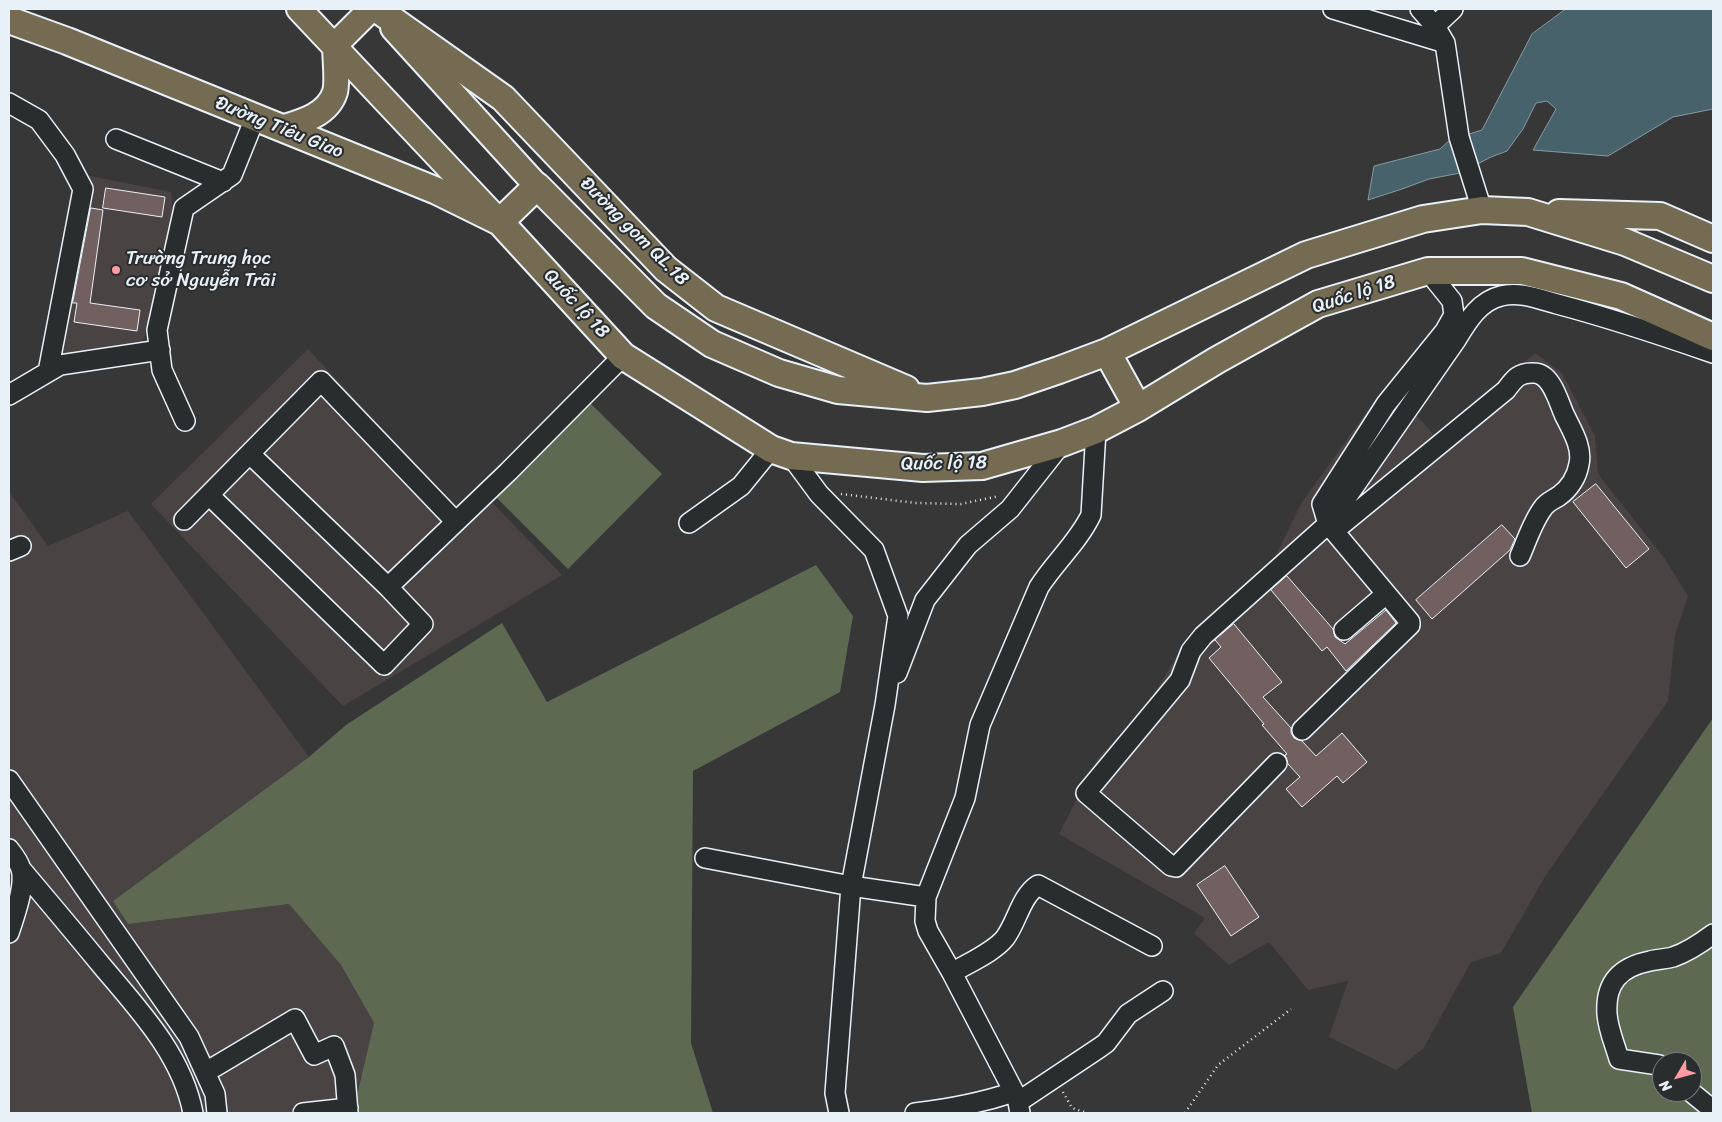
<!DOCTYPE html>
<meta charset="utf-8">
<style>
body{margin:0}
#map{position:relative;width:1722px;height:1122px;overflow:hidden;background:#383738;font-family:Sriracha,sans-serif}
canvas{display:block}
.frame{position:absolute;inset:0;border:10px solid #e8f1f8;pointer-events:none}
.north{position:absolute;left:1652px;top:1052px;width:50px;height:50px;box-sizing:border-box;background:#2a2d2e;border:1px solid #767b7f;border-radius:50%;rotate:233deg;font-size:14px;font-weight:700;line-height:20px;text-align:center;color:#e8f1f8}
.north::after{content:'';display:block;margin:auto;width:18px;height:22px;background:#ff9aa2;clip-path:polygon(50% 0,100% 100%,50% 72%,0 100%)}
</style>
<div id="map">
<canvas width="1722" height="1122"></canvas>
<div class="frame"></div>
<div class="north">N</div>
</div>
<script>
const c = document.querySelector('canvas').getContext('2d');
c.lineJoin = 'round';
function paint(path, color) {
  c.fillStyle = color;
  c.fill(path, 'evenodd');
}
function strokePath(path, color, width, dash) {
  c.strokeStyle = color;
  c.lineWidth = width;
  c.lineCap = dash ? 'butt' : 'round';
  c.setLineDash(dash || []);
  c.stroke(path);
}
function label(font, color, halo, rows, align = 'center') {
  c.font = font + ' Sriracha,sans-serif';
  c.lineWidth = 4;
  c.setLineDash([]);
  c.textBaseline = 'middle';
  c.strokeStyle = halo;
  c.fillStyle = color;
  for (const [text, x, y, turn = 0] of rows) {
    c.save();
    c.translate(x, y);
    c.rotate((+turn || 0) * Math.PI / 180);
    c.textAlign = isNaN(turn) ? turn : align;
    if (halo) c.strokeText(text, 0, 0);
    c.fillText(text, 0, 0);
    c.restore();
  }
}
paint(new Path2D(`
 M 85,175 L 171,192 L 173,215 L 148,324 L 142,343 L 64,358 L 61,351 Z
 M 308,349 L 457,508 L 477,487 L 562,575 L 343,706 L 151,504 Z
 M 1535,353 L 1562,373 L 1595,436 L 1598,474 L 1665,559 L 1688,596 L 1675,635 L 1668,701 L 1546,875 L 1501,953 L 1471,962 L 1423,1049 L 1396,1070 L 1329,1037 L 1348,981 L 1308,990 L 1269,942 L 1229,965 L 1194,933 L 1205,918 L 1059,834 L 1098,758 L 1144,710 L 1186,641 L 1269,569 L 1301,504 L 1370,407 L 1400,427 L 1417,416 L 1436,437 Z
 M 9,492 L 48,546 L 128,511 L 309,757 L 113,901 L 128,924 L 289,904 L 341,965 L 374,1023 L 355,1104 L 356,1113 L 9,1113 Z`), '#494344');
paint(new Path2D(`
 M 588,401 L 662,474 L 568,569 L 494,495 Z
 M 816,565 L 853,616 L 840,692 L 693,771 L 691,1043 L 713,1113 L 356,1113 L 355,1104 L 374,1023 L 341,965 L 289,904 L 128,924 L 113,901 L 309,757 L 346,725 L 502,623 L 547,702 Z
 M 1713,718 L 1713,1113 L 1532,1113 L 1513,1007 ZM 1662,1062 L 1692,1062 L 1692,1092 L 1662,1092 Z`), '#5d6a51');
const water = new Path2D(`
 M 1566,9 L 1713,9 L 1713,109 L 1673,117 L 1608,156 L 1533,150 L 1556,109 L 1547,101 L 1536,103 L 1523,129 L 1507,151 L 1491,157 L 1460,173 L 1429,179 L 1402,189 L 1368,200 L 1374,166 L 1440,149 L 1450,140 L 1482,130 L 1532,34 Z`);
paint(water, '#47626b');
strokePath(water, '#879ba3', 1);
const building = new Path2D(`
 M 106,188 L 165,197 L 162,217 L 103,208 Z
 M 91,208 L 103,210 L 90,303 L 140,310 L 137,331 L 74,322 L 77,303 L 73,303 Z
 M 1596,484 L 1649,549 L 1626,568 L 1573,502 Z
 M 1502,525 L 1515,539 L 1510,550 L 1432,619 L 1416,600 Z
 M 1287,576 L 1333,629 L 1335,637 L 1345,644 L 1386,610 L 1396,623 L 1346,671 L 1327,647 L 1322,651 L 1271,590 Z
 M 1234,624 L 1282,682 L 1263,697 L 1291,728 L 1291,733 L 1294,738 L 1302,741 L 1316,756 L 1342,733 L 1367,762 L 1343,783 L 1337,776 L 1302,807 L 1286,789 L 1300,777 L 1288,764 L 1285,755 L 1287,754 L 1262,725 L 1264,724 L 1209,658 L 1221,647 L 1215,640 Z
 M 1225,866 L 1259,917 L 1231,936 L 1197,885 Z`);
paint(building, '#725f5f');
strokePath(building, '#e8f1f8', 1);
const minor = new Path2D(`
 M 1333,9 L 1445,43
 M 1420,9 L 1435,26 L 1445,43 L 1459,137 L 1482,210
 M 1435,26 L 1453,9
 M 9,103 L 39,120 L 65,155 L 83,189 L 48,372
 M 116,139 L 223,182
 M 9,395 L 60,365 L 160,350
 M 185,421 L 162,370 L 157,330 L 184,208 L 232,175 L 255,118
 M 791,456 L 819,494 L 874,550 L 898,616 L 885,705 L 851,886 L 835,1093 L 839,1113
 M 209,495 L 384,665 L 423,624 L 388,587 L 250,454
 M 184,520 L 321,381 L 456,522
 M 689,523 L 741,486 L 771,449
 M 1334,531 L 1506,390 C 1514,379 1519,372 1534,373 C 1551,373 1558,400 1564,414 C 1571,429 1583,447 1579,464 C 1577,477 1569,489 1559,496 C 1553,500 1547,502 1543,508 C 1533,521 1527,540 1520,556
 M 9,551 L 21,546
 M 388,587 L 508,472 L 623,356
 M 1344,630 L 1386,594
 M 897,673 L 925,600 L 968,545 L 1010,509 L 1062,443
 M 1302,730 L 1410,625 L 1410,622 L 1328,524 L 1322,504 L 1386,404 L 1445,331 L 1454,315 L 1452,301 L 1428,271
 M 1277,763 L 1176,867 L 1171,866 L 1086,793 L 1180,680 L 1191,651 L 1203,636 L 1328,524 L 1456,340 C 1467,322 1479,301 1501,296 C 1519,291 1539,299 1557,304 C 1610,318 1661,335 1713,353
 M 9,780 L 189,1037 L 215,1094 L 217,1113
 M 9,849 C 13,854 19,862 21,869 C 26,885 14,918 9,933
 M 705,858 L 851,886 L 926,897
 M 21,869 C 48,901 75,933 102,966 C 139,1010 182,1055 193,1113
 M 952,973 C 968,963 994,952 1005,938 C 1017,922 1021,896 1038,885 L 1152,946
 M 1662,1068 L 1659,1065 L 1619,1059 C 1615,1045 1608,1029 1607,1014 C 1605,982 1620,967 1650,961 C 1658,959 1666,959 1673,957 C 1688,952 1701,943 1713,934
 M 206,1072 L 295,1019 L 314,1055 L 334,1046 L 345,1075 L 348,1113
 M 1691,1092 L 1713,1110
 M 1018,1102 L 1099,1048 L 1106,1043 L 1128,1014 L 1163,991
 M 303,1113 L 348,1108
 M 915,1113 C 949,1109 981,1103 1014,1092
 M 1020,1113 L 1018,1102 L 1014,1092 L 952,973 L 928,931 L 925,921 L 926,897 L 965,798 L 980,725 L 1039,587 C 1055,562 1078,542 1091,515 L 1096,430`);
const major = new Path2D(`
 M 299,9 L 497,219
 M 393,28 L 537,186
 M 281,128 C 301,122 328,115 335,92 C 338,82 335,57 335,45 L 371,9`);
const highway = new Path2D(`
 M 377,9 L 503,98 L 666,269 L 716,308 L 906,389
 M 9,20 L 67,41 L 437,191 L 500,222 L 623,356 L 771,449 L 791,456 L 923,468 L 982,466 L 1062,443 L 1096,430 L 1138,408 L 1217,360 L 1318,304 L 1428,271 L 1522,271 L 1621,296 L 1713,337
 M 1559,213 L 1660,216 L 1713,239
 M 500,222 L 537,186 L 656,306 L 712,344 L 779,373 L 838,390 L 927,398 L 982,392 L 1015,385 L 1059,370 L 1107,352 L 1306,255 L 1423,219 L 1482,210 L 1528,212 L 1625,242 L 1713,279
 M 1107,352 L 1138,408`);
strokePath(minor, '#e8f1f8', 22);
strokePath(major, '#e8f1f8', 28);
strokePath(highway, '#e8f1f8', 30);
strokePath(new Path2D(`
 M 841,494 L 916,503 L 961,504 L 999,496
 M 1063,1092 L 1072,1108 L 1087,1113
 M 1185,1113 L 1218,1065 L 1291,1009`), '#e8f1f8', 2.5, [1, 4]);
strokePath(minor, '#2a2d2e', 19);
strokePath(major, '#746b52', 24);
strokePath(highway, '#746b52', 26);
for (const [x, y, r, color] of [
 [116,270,5,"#ff9aa2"]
]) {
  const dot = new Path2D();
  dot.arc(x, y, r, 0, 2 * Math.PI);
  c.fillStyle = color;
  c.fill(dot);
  strokePath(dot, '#2a2d2e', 2);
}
label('19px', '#e8f1f8', '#2a2d2e', [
 ["Đường Tiêu Giao",279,128,22],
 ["Đường gom QL.18",634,232,45],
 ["Quốc lộ 18",1354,295,-18],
 ["Quốc lộ 18",576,304,47],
 ["Quốc lộ 18",944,464,-1]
]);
label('19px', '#e8f1f8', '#2a2d2e', [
 ["Trường Trung học",126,259],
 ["cơ sở Nguyễn Trãi",126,281]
], 'left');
</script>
